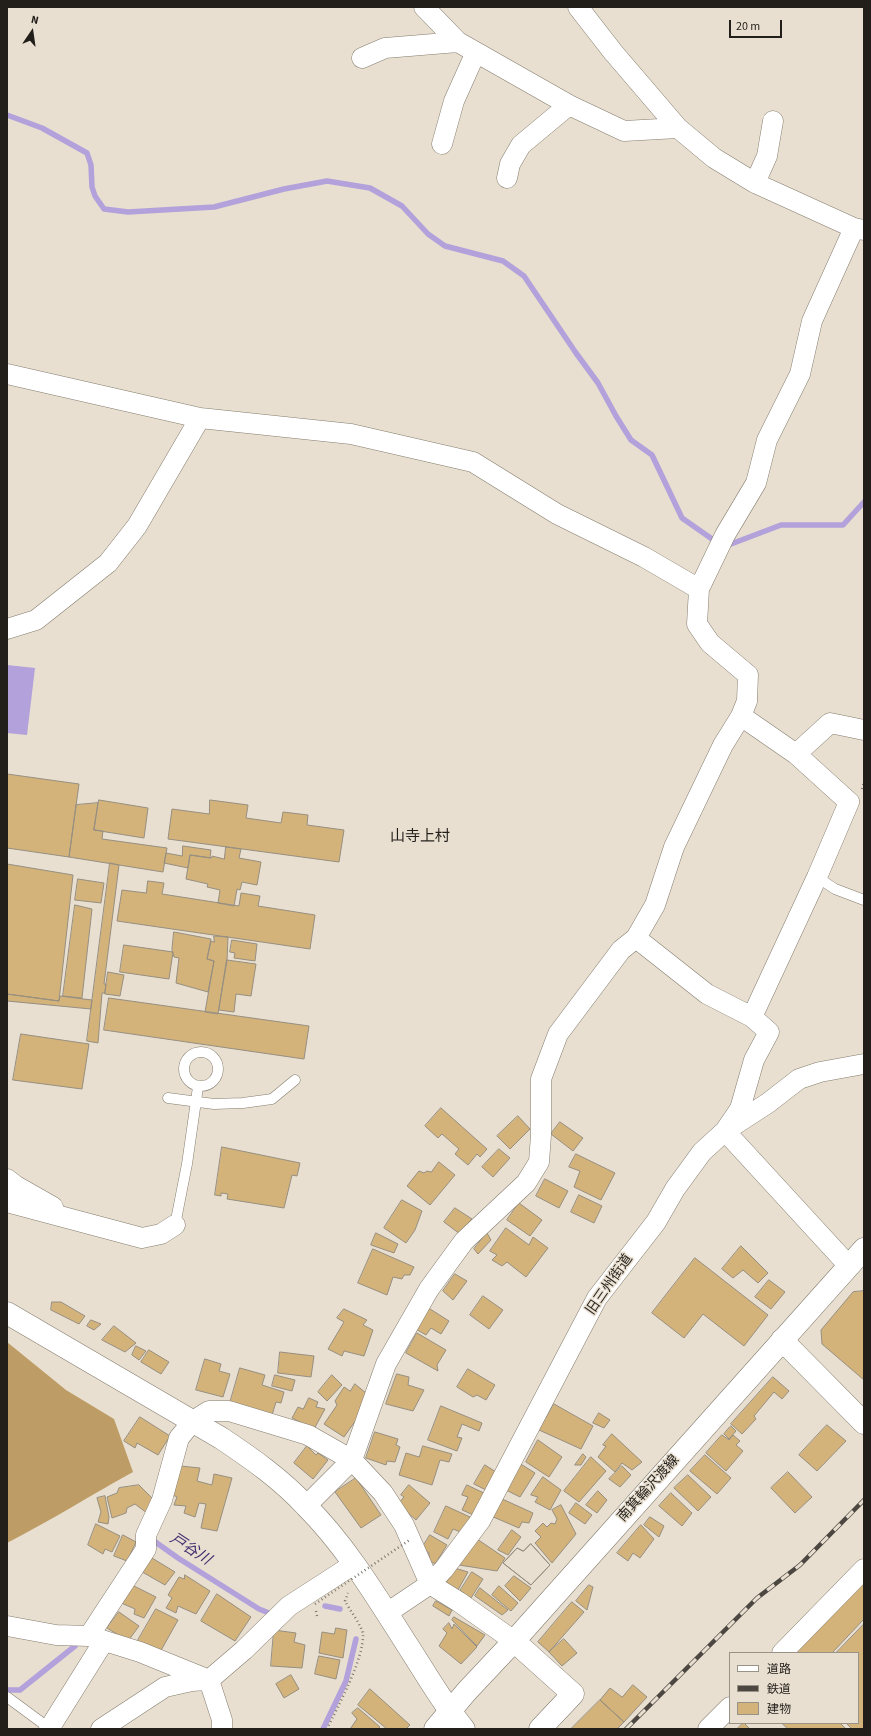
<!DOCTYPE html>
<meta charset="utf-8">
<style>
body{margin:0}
#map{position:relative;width:871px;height:1736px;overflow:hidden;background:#e8dfd0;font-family:"Source Sans 3","Noto Sans JP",sans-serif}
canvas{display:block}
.frame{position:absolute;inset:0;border:8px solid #221e19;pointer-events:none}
.legend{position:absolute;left:729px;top:1652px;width:130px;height:72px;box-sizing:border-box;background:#e8dfd0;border:1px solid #999287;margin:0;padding:5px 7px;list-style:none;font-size:12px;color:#221e19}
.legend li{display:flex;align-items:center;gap:8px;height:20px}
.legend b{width:20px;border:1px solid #999287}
.north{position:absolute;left:12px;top:12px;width:40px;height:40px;-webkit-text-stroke:3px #e8dfd0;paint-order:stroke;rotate:13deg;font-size:11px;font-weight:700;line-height:16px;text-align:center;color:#221e19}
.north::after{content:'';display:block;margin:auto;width:14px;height:18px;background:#221e19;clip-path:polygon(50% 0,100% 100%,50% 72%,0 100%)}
.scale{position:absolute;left:729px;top:20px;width:53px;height:18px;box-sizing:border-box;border:2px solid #221e19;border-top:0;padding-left:5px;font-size:12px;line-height:14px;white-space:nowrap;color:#221e19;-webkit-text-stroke:3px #e8dfd0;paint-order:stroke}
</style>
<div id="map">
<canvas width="871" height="1736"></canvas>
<div class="frame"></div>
<ul class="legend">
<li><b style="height:5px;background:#fff"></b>道路</li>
<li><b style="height:5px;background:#4c4740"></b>鉄道</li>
<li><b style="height:11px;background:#d3b37a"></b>建物</li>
</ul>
<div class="north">N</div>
<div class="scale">20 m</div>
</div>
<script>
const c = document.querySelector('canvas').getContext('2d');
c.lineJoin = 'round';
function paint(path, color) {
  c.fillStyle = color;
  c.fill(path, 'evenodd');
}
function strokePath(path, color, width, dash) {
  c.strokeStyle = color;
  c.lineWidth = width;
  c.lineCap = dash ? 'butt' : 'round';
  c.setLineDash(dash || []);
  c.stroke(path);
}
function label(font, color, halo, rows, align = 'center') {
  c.font = font + ' "Source Sans 3","Noto Sans JP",sans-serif';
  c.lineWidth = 3;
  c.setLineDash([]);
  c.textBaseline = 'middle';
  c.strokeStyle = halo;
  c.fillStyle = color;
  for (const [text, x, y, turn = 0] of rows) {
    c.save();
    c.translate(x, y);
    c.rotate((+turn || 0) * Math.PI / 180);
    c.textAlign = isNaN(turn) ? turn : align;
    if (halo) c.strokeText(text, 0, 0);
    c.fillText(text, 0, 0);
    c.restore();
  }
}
paint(new Path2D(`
 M 7,1342 L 66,1390 L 114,1419 L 133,1472 C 91,1495 50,1521 7,1543 Z`), '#bd9d65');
paint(new Path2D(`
 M 7,665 L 35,668 L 27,735 L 7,733 Z`), '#b2a1da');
strokePath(new Path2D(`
 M 7,115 L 42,128 L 87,153 L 91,165 L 92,187 L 95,196 L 104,209 L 128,212 L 214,207 L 284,189 L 327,181 L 370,188 L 402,206 L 428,234 L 445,246 L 503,261 L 524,276 L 576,353 L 598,383 L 616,416 L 631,440 L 652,455 L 682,518 L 712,539
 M 731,544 L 781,525 L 843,525 L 864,502
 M 151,1542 L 154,1541 L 178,1558 L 259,1609 L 269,1613
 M 325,1606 L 340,1609
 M 7,1690 L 20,1690 L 75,1646
 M 323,1729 L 346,1681 L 356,1639`), '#b2a1da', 5.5);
const building = new Path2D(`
 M 7,774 L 79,784 L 69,857 L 7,848 Z
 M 99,800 L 148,808 L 144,838 L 94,830 Z
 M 210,800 L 248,805 L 246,818 L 281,823 L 283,812 L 308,815 L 307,825 L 344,830 L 339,862 L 168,839 L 172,809 L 209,814 Z
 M 98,803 L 94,830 L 103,831 L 102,839 L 167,848 L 163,872 L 69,857 L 76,805 Z
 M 183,846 L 211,850 L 210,858 L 190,855 L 188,868 L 164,863 L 166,853 L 182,856 Z
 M 226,847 L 241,849 L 239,858 L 261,862 L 257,885 L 242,882 L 240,890 L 237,889 L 234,906 L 218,903 L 220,890 L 207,887 L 208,884 L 186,879 L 190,855 L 212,858 L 212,856 L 224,859 Z
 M 110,863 L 119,865 L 104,984 L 106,984 L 105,993 L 102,993 L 98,1043 L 87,1041 Z
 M 7,864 L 73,875 L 59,1001 L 7,994 Z
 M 78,879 L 104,883 L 101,903 L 75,900 Z
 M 148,881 L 164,883 L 162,894 L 239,906 L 241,893 L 260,896 L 258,906 L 315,915 L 310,949 L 117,921 L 122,890 L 146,893 Z
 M 75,905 L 92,909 L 82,998 L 63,996 Z
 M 174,932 L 211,939 L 207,959 L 214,961 L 208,992 L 176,983 L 179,958 L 174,957 L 172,950 Z
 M 214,936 L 228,937 L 227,960 L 218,1014 L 205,1012 L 214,961 L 207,959 L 211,941 L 214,942 Z
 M 232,940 L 257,944 L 255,961 L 234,958 L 235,953 L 230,952 Z
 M 124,945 L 173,952 L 169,979 L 120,972 Z
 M 227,960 L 256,964 L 251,996 L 236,994 L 234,1012 L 219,1010 Z
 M 108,972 L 124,975 L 120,996 L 105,994 Z
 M 7,994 L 59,1001 L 60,996 L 92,1000 L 91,1009 L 7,1001 Z
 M 109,998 L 309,1026 L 304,1059 L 104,1030 Z
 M 21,1034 L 89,1044 L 82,1089 L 13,1080 Z
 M 441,1108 L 487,1149 L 480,1157 L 477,1154 L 468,1165 L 455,1154 L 459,1149 L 442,1134 L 438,1138 L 425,1126 Z
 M 518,1116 L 530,1129 L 510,1149 L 497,1136 Z
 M 560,1122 L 583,1138 L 573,1151 L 551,1134 Z
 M 222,1147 L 300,1163 L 297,1176 L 292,1175 L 284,1208 L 227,1199 L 228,1194 L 221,1193 L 221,1196 L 215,1195 Z
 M 499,1149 L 510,1158 L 493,1177 L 482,1167 Z
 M 576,1154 L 615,1173 L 601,1200 L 574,1187 L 580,1171 L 569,1167 Z
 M 439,1162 L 455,1175 L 430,1205 L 407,1186 L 419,1171 L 424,1173 L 427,1171 L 431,1172 Z
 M 545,1179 L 568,1191 L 559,1208 L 536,1196 Z
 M 579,1195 L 602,1206 L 594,1223 L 571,1212 Z
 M 402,1200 L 422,1211 L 415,1230 L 406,1243 L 384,1228 Z
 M 519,1203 L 542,1220 L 530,1236 L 507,1220 Z
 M 455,1208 L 472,1219 L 460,1234 L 444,1222 Z
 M 506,1228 L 529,1245 L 533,1237 L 548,1248 L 526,1277 L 507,1262 L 502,1266 L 492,1260 L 497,1255 L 490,1251 Z
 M 376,1233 L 398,1244 L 394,1253 L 371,1245 Z
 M 487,1233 L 491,1240 L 478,1254 L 474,1249 Z
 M 741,1246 L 768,1273 L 758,1283 L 743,1270 L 733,1278 L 722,1269 Z
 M 373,1249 L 414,1267 L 410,1275 L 404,1275 L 402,1279 L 393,1277 L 387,1295 L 358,1283 Z
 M 695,1258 L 768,1315 L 744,1346 L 703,1314 L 684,1338 L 652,1313 Z
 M 455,1274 L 467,1281 L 453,1300 L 443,1291 Z
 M 769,1280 L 785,1292 L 771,1309 L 755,1297 Z
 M 864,1291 L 864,1380 L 822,1344 L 821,1330 L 853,1292 Z
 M 483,1296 L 503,1310 L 489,1329 L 470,1315 Z
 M 52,1302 L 61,1302 L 85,1316 L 79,1324 L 51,1310 Z
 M 427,1307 L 449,1321 L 441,1334 L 431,1328 L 426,1335 L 414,1328 Z
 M 344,1309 L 367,1320 L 363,1325 L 373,1330 L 364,1356 L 344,1351 L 342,1356 L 328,1349 L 344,1322 L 337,1318 Z
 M 91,1320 L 101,1324 L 94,1330 L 87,1326 Z
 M 114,1326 L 136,1343 L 125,1352 L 102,1340 Z
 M 417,1333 L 446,1350 L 437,1365 L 438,1371 L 406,1353 Z
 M 136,1346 L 146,1351 L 139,1360 L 132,1355 Z
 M 149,1350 L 169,1362 L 161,1374 L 141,1362 Z
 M 280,1352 L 314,1356 L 311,1377 L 278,1373 Z
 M 205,1359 L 221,1364 L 219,1371 L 230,1374 L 223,1397 L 196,1390 Z
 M 240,1368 L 265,1375 L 262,1385 L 284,1392 L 281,1403 L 276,1402 L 272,1415 L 230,1403 Z
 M 468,1369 L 495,1385 L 486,1400 L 477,1395 L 473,1397 L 457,1387 Z
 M 397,1374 L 409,1377 L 408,1385 L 424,1390 L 413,1411 L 386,1404 Z
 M 275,1375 L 295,1380 L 292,1391 L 272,1386 Z
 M 332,1375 L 342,1385 L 327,1401 L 318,1392 Z
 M 773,1377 L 789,1391 L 782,1399 L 774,1392 L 754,1416 L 756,1419 L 742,1434 L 731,1424 Z
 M 355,1384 L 366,1393 L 368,1403 L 344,1437 L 324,1424 L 337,1405 L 335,1401 L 344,1387 L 350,1391 Z
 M 309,1398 L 318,1402 L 316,1407 L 325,1409 L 314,1429 L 292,1418 L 298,1407 L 303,1409 Z
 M 554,1404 L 593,1426 L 581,1449 L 539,1430 Z
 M 441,1406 L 482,1423 L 479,1431 L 462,1424 L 457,1437 L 462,1438 L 457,1451 L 428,1440 Z
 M 599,1413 L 610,1420 L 604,1428 L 593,1423 Z
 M 140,1417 L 170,1436 L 158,1455 L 137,1443 L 135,1448 L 124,1441 Z
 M 827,1425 L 846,1441 L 817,1471 L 799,1455 Z
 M 731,1426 L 736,1431 L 729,1439 L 724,1434 Z
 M 375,1432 L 398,1439 L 396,1445 L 400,1447 L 395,1462 L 387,1461 L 386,1465 L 366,1458 Z
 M 612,1434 L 642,1462 L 632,1470 L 622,1463 L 615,1472 L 598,1457 L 606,1446 L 603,1445 Z
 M 722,1435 L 729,1440 L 733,1435 L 740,1441 L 736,1445 L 743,1451 L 726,1471 L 706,1453 Z
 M 538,1440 L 562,1457 L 549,1477 L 526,1462 Z
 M 307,1446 L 316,1455 L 318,1453 L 328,1460 L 313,1479 L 294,1463 Z
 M 423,1446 L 452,1454 L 449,1462 L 440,1460 L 432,1485 L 399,1475 L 406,1453 L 419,1457 Z
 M 583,1454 L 586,1457 L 581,1465 L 575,1465 Z
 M 705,1455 L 731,1478 L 717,1494 L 690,1471 Z
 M 591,1457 L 606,1471 L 579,1502 L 564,1491 Z
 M 519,1463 L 535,1473 L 520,1497 L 506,1490 Z
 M 485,1465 L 496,1472 L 486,1490 L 474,1484 Z
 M 180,1466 L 200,1468 L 197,1481 L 212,1485 L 214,1474 L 232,1478 L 217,1531 L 201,1528 L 206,1504 L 199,1503 L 195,1517 L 184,1513 L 186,1506 L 174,1505 L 177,1497 L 173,1495 Z
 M 622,1466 L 631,1475 L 620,1487 L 609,1479 Z
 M 788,1472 L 812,1497 L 795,1513 L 771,1488 Z
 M 688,1475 L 711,1497 L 698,1511 L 674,1488 Z
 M 543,1477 L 561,1490 L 550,1510 L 535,1502 L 538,1497 L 531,1495 Z
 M 356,1478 L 381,1515 L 361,1528 L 335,1492 Z
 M 139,1485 L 156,1502 L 147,1513 L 135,1504 L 127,1508 L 126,1513 L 112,1518 L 107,1497 L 117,1493 L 119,1488 Z
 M 409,1485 L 430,1503 L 416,1520 L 398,1504 L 404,1497 L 401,1495 Z
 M 467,1485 L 486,1494 L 476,1516 L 462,1510 L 468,1497 L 462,1495 Z
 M 598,1491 L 607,1500 L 597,1513 L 586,1505 Z
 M 671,1493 L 692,1513 L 682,1526 L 659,1506 Z
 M 105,1496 L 109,1517 L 108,1524 L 98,1522 L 101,1512 L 97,1498 Z
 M 500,1498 L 533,1513 L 529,1523 L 522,1522 L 519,1528 L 491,1516 Z
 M 576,1503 L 592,1515 L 585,1524 L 569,1513 Z
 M 561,1505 L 576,1534 L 552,1563 L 535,1543 L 541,1537 L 535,1531 L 543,1523 L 547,1527 L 551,1523 L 555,1524 L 557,1519 L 552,1510 Z
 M 446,1506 L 470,1517 L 463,1533 L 453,1529 L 448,1539 L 434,1532 Z
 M 650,1517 L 664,1526 L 659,1537 L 644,1525 Z
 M 96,1524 L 120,1536 L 112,1552 L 105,1549 L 103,1554 L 88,1545 Z
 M 641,1525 L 654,1539 L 640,1558 L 633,1553 L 628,1561 L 617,1553 Z
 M 512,1530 L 521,1537 L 508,1555 L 498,1550 Z
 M 123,1535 L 136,1542 L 127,1561 L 114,1556 Z
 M 430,1535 L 447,1545 L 435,1564 L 429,1560 L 429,1553 L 422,1548 Z
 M 477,1539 L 505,1558 L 497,1571 L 459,1565 Z
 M 531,1544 L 550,1565 L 531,1585 L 503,1563 L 517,1548 L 523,1551 Z
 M 531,1544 L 550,1565 L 531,1585 L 503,1563 L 517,1548 L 523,1551 Z
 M 147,1555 L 175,1572 L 165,1585 L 137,1569 Z
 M 451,1567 L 468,1572 L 458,1590 L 442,1582 Z
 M 472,1572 L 483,1579 L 471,1598 L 460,1591 Z
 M 185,1575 L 210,1591 L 196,1614 L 178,1606 L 176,1613 L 166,1608 L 172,1598 L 168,1595 L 179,1577 L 184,1579 Z
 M 514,1576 L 531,1588 L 520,1601 L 505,1586 Z
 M 864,1581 L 864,1619 L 832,1653 L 792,1653 Z
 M 128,1583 L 156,1597 L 144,1618 L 134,1614 L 135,1609 L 119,1602 Z
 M 589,1585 L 593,1587 L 587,1610 L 576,1601 Z
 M 499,1586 L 518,1603 L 511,1611 L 492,1595 Z
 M 480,1588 L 508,1610 L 502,1615 L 475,1596 Z
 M 217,1594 L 251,1617 L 235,1641 L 201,1621 Z
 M 436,1601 L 452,1610 L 449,1616 L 433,1606 Z
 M 572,1602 L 584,1612 L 549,1652 L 538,1642 Z
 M 156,1609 L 178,1620 L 159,1654 L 137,1642 Z
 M 119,1612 L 139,1626 L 128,1641 L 107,1628 Z
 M 454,1617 L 485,1635 L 477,1646 L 452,1620 Z
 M 449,1623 L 452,1629 L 454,1624 L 477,1647 L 461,1664 L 439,1646 L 447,1633 L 443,1629 Z
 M 864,1624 L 864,1729 L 852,1729 L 846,1723 L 858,1723 L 858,1653 L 836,1653 Z
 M 336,1628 L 347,1630 L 343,1658 L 319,1653 L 322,1632 L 334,1634 Z
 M 274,1630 L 296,1633 L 294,1642 L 305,1645 L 302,1668 L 271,1666 Z
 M 564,1639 L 577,1653 L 562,1666 L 549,1652 Z
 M 319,1656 L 340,1660 L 336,1679 L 315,1674 Z
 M 291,1675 L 299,1689 L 284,1698 L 276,1684 Z
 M 633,1685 L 647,1697 L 624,1722 L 600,1700 L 610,1688 L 622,1697 Z
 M 370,1689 L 410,1725 L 406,1729 L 387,1729 L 358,1705 Z
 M 600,1700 L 624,1722 L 617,1729 L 571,1729 Z
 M 358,1708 L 380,1727 L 378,1729 L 350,1729 L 357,1719 L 352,1713 Z
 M 743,1723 L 744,1723 L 750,1729 L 737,1729 Z
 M 782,1723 L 840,1723 L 846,1729 L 788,1729 Z`);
paint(building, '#d3b37a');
strokePath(building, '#968e80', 1);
const service = new Path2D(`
 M 817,877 L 835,889 L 864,900
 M184 1069a17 17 0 1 1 34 0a17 17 0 1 1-34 0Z
 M 168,1098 L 214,1104 L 243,1103 L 272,1099 L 295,1080
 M 175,1225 L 187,1164 L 198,1087
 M 7,1697 L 49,1728`);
const minor = new Path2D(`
 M 578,7 L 613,52 L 678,128 L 714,158 L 755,183 L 854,228 L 864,230
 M 458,42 L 569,105 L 624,131 L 678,128
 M 362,58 L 385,48 L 458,42 L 424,7
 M 442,144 L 454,101 L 476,52
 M 507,178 L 510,164 L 521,145 L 569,105
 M 755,183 L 767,156 L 773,121
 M 7,374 L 200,418 L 351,434 L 473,462 L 557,514 L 644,557 L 699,589
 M 7,629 L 36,620 L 108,563 L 137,526 L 200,418
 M 796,754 L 830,723 L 864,730
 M 636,938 L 707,994 L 752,1017 L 817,877 L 849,802 L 796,754 L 741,716
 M 752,1017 L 769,1032 L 754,1060 L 740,1109 L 725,1131 L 849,1266
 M 7,1179 L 16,1186 L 53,1207
 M 7,1202 L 142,1238 L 161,1234 L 175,1225
 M 306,1506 L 352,1460 L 386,1364 L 429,1289 L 464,1241 L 526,1183 L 539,1162 L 541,1135 L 541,1079 L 558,1034 L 621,950 L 636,938 L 655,905 L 674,847 L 723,745 L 741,716 L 747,701 L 748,675 L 710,643 L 697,624 L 699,589 L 725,535 L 756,483 L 767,440 L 800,374 L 812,321 L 854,228
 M 387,1613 L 430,1584 L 444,1569 L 480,1521 L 597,1298 L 656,1222 L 675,1189 L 702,1152 L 725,1131 L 768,1103 L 799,1079 L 820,1072 L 864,1064
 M 7,1626 L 56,1635 L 89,1636 L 140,1652 L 209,1680
 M 89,1636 L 146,1549 L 146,1535 L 162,1500 L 179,1438 L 193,1421 L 209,1411 L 229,1411 L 308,1435 L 352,1460 L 383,1493 L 404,1525 L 430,1584 L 459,1602 L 514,1641
 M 782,1653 L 864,1569
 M 209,1680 L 244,1650 L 289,1606 L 354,1564
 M 209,1680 L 222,1720 L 222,1729
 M 49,1729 L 104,1641
 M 101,1729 L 165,1687 L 192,1681 L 207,1680
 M 708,1729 L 730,1707`);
const tertiary = new Path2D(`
 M 7,1313 L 221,1438 C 251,1458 281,1479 306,1506 C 346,1546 376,1596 406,1643 C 425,1672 442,1703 464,1729
 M 782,1340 L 864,1423
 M 514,1641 L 573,1694 L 540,1729`);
const secondary = new Path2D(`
 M 435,1729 L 467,1691 L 514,1641 L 864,1249`);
strokePath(service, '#847c6e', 11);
strokePath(minor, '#847c6e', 21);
strokePath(tertiary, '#847c6e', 23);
strokePath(secondary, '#847c6e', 23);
strokePath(new Path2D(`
 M 862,789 L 864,782
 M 316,1611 L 317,1616
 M 327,1729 C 338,1706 364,1659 363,1634 C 362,1626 349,1609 345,1601 L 348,1593`), '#7e786e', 2.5, [1, 3]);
strokePath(service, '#fff', 10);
strokePath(minor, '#fff', 20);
strokePath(tertiary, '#fff', 22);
strokePath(secondary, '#fff', 22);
const rail = new Path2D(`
 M 626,1729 L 757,1598 L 800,1565 L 864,1500`);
strokePath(rail, '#4c4740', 4.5);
strokePath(rail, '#e8dfd0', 3, [9]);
strokePath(new Path2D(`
 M 315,1604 L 411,1539`), '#7e786e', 2.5, [1, 3]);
label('14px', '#221e19', '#e8dfd0', [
 ["旧三州街道",610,1285,-55],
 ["南箕輪沢渡線",649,1489,-48]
]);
label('15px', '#221e19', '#e8dfd0', [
 ["山寺上村",420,838]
]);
label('italic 15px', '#462c70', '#e8dfd0', [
 ["戸谷川",190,1550,33]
]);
</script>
